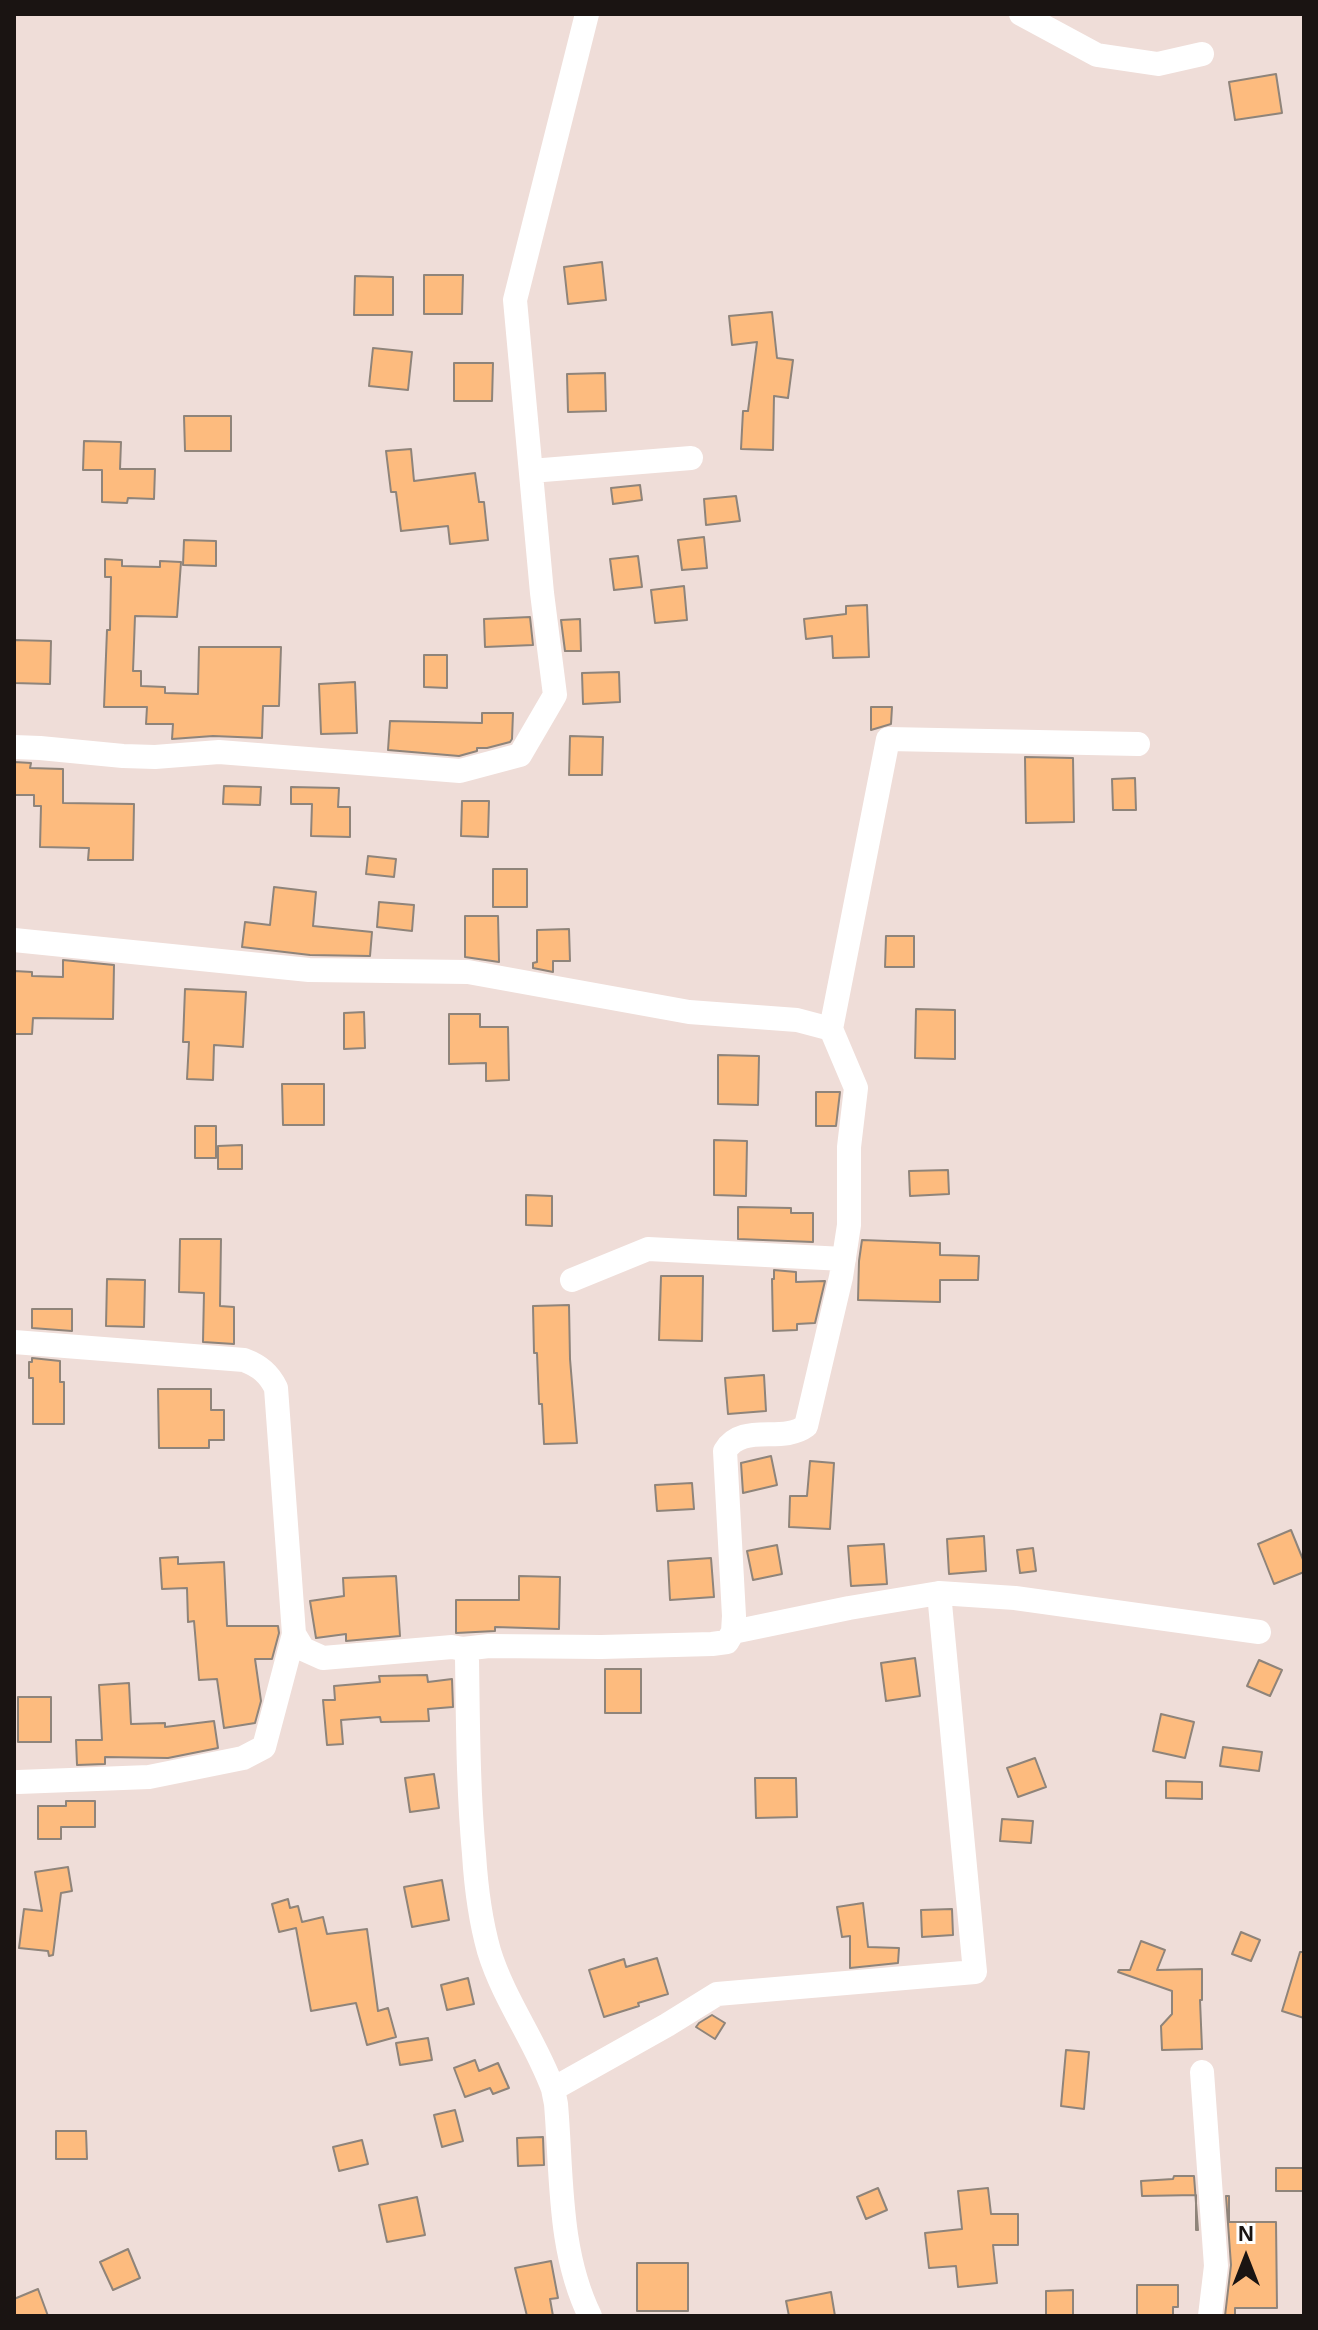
<!DOCTYPE html>
<style>
body{margin:0}
#map{position:relative;width:1318px;height:2330px;overflow:hidden;background:#efddd8;font-family:Arial,sans-serif}
canvas{display:block}
.frame{position:absolute;inset:0;border:16px solid #1a1412;pointer-events:none}
.north{position:absolute;left:1206px;top:2218px;width:80px;height:80px;-webkit-text-stroke:6px #fff;paint-order:stroke;rotate:0deg;font-size:22px;font-weight:700;line-height:32px;text-align:center;color:#1a1412}
.north::after{content:'';display:block;margin:auto;width:28px;height:36px;background:#1a1412;clip-path:polygon(50% 0,100% 100%,50% 72%,0 100%)}
</style>
<div id="map">
<canvas width="1318" height="2330"></canvas>
<div class="frame"></div>
<div class="north">N</div>
</div>
<script>
const c = document.querySelector('canvas').getContext('2d');
c.lineJoin = 'round';
function paint(path, color) {
  c.fillStyle = color;
  c.fill(path, 'evenodd');
}
function strokePath(path, color, width, dash) {
  c.strokeStyle = color;
  c.lineWidth = width;
  c.lineCap = dash ? 'butt' : 'round';
  c.setLineDash(dash || []);
  c.stroke(path);
}
const building = new Path2D(`
 M 1276,74 L 1282,113 L 1235,120 L 1229,82 Z
 M 602,262 L 606,300 L 568,304 L 564,267 Z
 M 424,275 L 463,275 L 462,314 L 424,314 Z
 M 355,276 L 393,277 L 393,315 L 354,315 Z
 M 772,312 L 777,358 L 793,360 L 788,398 L 774,396 L 773,450 L 741,449 L 743,411 L 748,411 L 757,342 L 732,345 L 729,316 Z
 M 373,348 L 412,352 L 408,390 L 369,386 Z
 M 454,363 L 493,363 L 492,401 L 454,401 Z
 M 605,373 L 606,411 L 568,412 L 567,374 Z
 M 184,416 L 231,416 L 231,451 L 185,451 Z
 M 84,441 L 121,442 L 120,469 L 155,469 L 154,499 L 128,498 L 127,503 L 102,502 L 102,470 L 83,470 Z
 M 411,449 L 414,481 L 475,473 L 479,502 L 484,502 L 488,540 L 450,544 L 448,526 L 401,531 L 396,492 L 391,492 L 386,451 Z
 M 640,485 L 642,500 L 613,504 L 611,488 Z
 M 736,496 L 740,521 L 706,525 L 704,499 Z
 M 704,537 L 707,568 L 682,570 L 678,540 Z
 M 184,540 L 216,541 L 216,566 L 183,565 Z
 M 638,556 L 642,587 L 614,590 L 610,559 Z
 M 105,559 L 122,560 L 122,566 L 160,567 L 160,561 L 181,562 L 177,617 L 135,616 L 133,671 L 141,671 L 141,686 L 165,687 L 165,693 L 198,694 L 199,647 L 281,647 L 279,706 L 263,706 L 262,738 L 213,736 L 172,739 L 173,724 L 146,724 L 147,707 L 104,707 L 107,630 L 110,630 L 111,577 L 105,577 Z
 M 684,586 L 687,620 L 655,623 L 651,590 Z
 M 867,605 L 869,657 L 833,658 L 832,636 L 806,639 L 804,619 L 846,614 L 846,606 Z
 M 530,617 L 533,645 L 485,647 L 484,619 Z
 M 580,619 L 581,651 L 565,651 L 561,620 Z
 M 14,640 L 51,641 L 50,684 L 14,683 Z
 M 424,655 L 447,655 L 447,688 L 424,687 Z
 M 619,672 L 620,702 L 583,704 L 582,673 Z
 M 355,682 L 357,733 L 321,734 L 319,684 Z
 M 871,707 L 892,707 L 891,724 L 871,730 Z
 M 482,713 L 513,713 L 512,739 L 510,742 L 487,748 L 477,748 L 477,751 L 459,756 L 388,750 L 390,721 L 482,723 Z
 M 570,736 L 603,737 L 602,775 L 569,775 Z
 M 1025,757 L 1073,758 L 1074,822 L 1026,823 Z
 M 14,762 L 31,763 L 30,768 L 63,769 L 63,803 L 134,804 L 133,860 L 88,860 L 89,848 L 40,847 L 41,806 L 34,806 L 34,795 L 14,795 Z
 M 1135,778 L 1136,810 L 1113,810 L 1112,779 Z
 M 224,786 L 261,787 L 260,805 L 223,804 Z
 M 291,787 L 339,788 L 338,807 L 350,807 L 350,837 L 311,836 L 312,804 L 291,804 Z
 M 462,801 L 489,801 L 488,837 L 461,836 Z
 M 368,856 L 396,859 L 394,877 L 366,874 Z
 M 493,869 L 527,869 L 527,907 L 493,907 Z
 M 274,887 L 316,892 L 313,926 L 372,932 L 370,956 L 310,955 L 242,947 L 245,922 L 270,925 Z
 M 379,902 L 414,905 L 412,931 L 377,927 Z
 M 465,916 L 498,916 L 499,962 L 465,957 Z
 M 569,929 L 570,961 L 553,961 L 553,972 L 533,968 L 533,963 L 537,962 L 537,930 Z
 M 886,936 L 914,936 L 914,967 L 885,967 Z
 M 63,960 L 114,965 L 113,1019 L 33,1018 L 32,1034 L 14,1034 L 14,971 L 32,972 L 32,976 L 63,977 Z
 M 185,989 L 246,992 L 243,1047 L 214,1045 L 213,1080 L 187,1079 L 189,1042 L 183,1042 Z
 M 916,1009 L 955,1010 L 955,1059 L 915,1058 Z
 M 364,1012 L 365,1048 L 344,1049 L 344,1013 Z
 M 449,1014 L 480,1014 L 480,1027 L 508,1027 L 509,1080 L 486,1081 L 486,1063 L 449,1064 Z
 M 718,1055 L 759,1056 L 758,1105 L 718,1104 Z
 M 282,1084 L 324,1084 L 324,1125 L 283,1125 Z
 M 816,1092 L 840,1092 L 836,1126 L 816,1126 Z
 M 195,1126 L 216,1126 L 216,1158 L 195,1158 Z
 M 714,1140 L 747,1141 L 746,1196 L 714,1195 Z
 M 242,1145 L 242,1169 L 218,1169 L 218,1146 Z
 M 948,1170 L 949,1194 L 910,1196 L 909,1171 Z
 M 526,1195 L 552,1196 L 552,1226 L 526,1225 Z
 M 738,1207 L 791,1208 L 791,1213 L 813,1213 L 813,1242 L 738,1239 Z
 M 180,1239 L 221,1239 L 220,1306 L 234,1307 L 234,1344 L 203,1342 L 204,1293 L 179,1292 Z
 M 862,1240 L 940,1243 L 940,1255 L 979,1256 L 978,1280 L 940,1280 L 940,1302 L 858,1300 L 859,1261 Z
 M 774,1270 L 796,1272 L 796,1282 L 825,1281 L 815,1323 L 797,1324 L 797,1330 L 773,1331 L 772,1279 L 774,1279 Z
 M 661,1276 L 703,1276 L 702,1341 L 659,1340 Z
 M 107,1279 L 145,1280 L 144,1327 L 106,1326 Z
 M 569,1305 L 570,1359 L 577,1443 L 544,1444 L 542,1404 L 539,1404 L 537,1353 L 534,1353 L 533,1306 Z
 M 32,1309 L 72,1309 L 72,1331 L 32,1328 Z
 M 32,1358 L 60,1361 L 60,1382 L 64,1382 L 64,1424 L 33,1424 L 33,1378 L 29,1378 L 29,1362 L 32,1362 Z
 M 764,1375 L 766,1411 L 728,1414 L 725,1378 Z
 M 158,1389 L 211,1389 L 211,1410 L 224,1410 L 224,1440 L 209,1440 L 209,1448 L 159,1448 Z
 M 771,1456 L 777,1485 L 743,1493 L 741,1463 Z
 M 810,1461 L 834,1463 L 830,1529 L 789,1527 L 790,1496 L 807,1496 Z
 M 692,1483 L 694,1509 L 657,1511 L 655,1485 Z
 M 1291,1530 L 1304,1562 L 1304,1572 L 1274,1584 L 1258,1544 Z
 M 984,1536 L 986,1571 L 949,1574 L 947,1539 Z
 M 884,1544 L 887,1584 L 851,1586 L 848,1546 Z
 M 777,1545 L 782,1574 L 753,1580 L 747,1551 Z
 M 1033,1548 L 1036,1571 L 1020,1573 L 1017,1550 Z
 M 178,1557 L 178,1564 L 224,1562 L 227,1626 L 278,1626 L 279,1633 L 272,1659 L 255,1659 L 261,1701 L 255,1723 L 224,1728 L 217,1679 L 199,1680 L 194,1621 L 188,1622 L 187,1588 L 162,1589 L 160,1558 Z
 M 711,1558 L 714,1597 L 670,1600 L 668,1561 Z
 M 396,1576 L 400,1636 L 346,1641 L 346,1634 L 316,1638 L 310,1601 L 344,1596 L 343,1578 Z
 M 519,1576 L 560,1577 L 559,1629 L 495,1627 L 495,1631 L 456,1633 L 456,1600 L 519,1600 Z
 M 915,1658 L 920,1696 L 886,1701 L 881,1663 Z
 M 1259,1660 L 1282,1670 L 1270,1696 L 1247,1686 Z
 M 605,1669 L 641,1669 L 641,1713 L 605,1713 Z
 M 427,1675 L 428,1682 L 452,1679 L 453,1707 L 428,1709 L 429,1721 L 381,1722 L 380,1717 L 341,1720 L 343,1744 L 327,1745 L 323,1700 L 335,1700 L 334,1686 L 380,1682 L 379,1676 Z
 M 129,1683 L 131,1724 L 165,1723 L 165,1727 L 214,1721 L 218,1748 L 168,1758 L 105,1757 L 105,1764 L 77,1765 L 76,1740 L 102,1740 L 99,1685 Z
 M 18,1697 L 51,1697 L 51,1742 L 18,1742 Z
 M 1161,1714 L 1194,1722 L 1185,1758 L 1153,1751 Z
 M 1223,1747 L 1262,1752 L 1259,1771 L 1220,1766 Z
 M 1035,1758 L 1046,1787 L 1018,1797 L 1007,1768 Z
 M 434,1774 L 439,1808 L 410,1812 L 405,1778 Z
 M 755,1778 L 796,1778 L 797,1817 L 756,1818 Z
 M 1166,1781 L 1202,1782 L 1202,1799 L 1166,1798 Z
 M 66,1801 L 95,1801 L 95,1827 L 61,1827 L 61,1839 L 38,1839 L 38,1806 L 66,1806 Z
 M 1002,1819 L 1033,1821 L 1031,1843 L 1000,1841 Z
 M 68,1867 L 72,1891 L 61,1893 L 53,1955 L 49,1956 L 48,1951 L 19,1948 L 24,1909 L 42,1911 L 35,1872 Z
 M 442,1880 L 449,1920 L 412,1927 L 404,1887 Z
 M 288,1899 L 290,1908 L 298,1906 L 302,1922 L 323,1917 L 327,1934 L 367,1929 L 378,2011 L 388,2008 L 396,2037 L 367,2045 L 356,2003 L 311,2011 L 296,1928 L 279,1932 L 272,1904 Z
 M 863,1903 L 868,1947 L 899,1948 L 898,1963 L 850,1968 L 850,1936 L 842,1937 L 837,1907 Z
 M 952,1909 L 953,1935 L 922,1937 L 921,1910 Z
 M 1241,1932 L 1260,1940 L 1251,1961 L 1232,1954 Z
 M 1141,1941 L 1165,1950 L 1157,1970 L 1202,1969 L 1202,2000 L 1200,2000 L 1202,2049 L 1162,2050 L 1161,2026 L 1172,2014 L 1172,1991 L 1118,1972 L 1119,1970 L 1130,1970 Z
 M 1300,1952 L 1304,1952 L 1304,2018 L 1282,2011 Z
 M 657,1958 L 668,1994 L 638,2003 L 639,2006 L 604,2017 L 589,1970 L 624,1959 L 626,1967 Z
 M 468,1978 L 474,2004 L 447,2010 L 441,1985 Z
 M 712,2015 L 725,2023 L 715,2039 L 696,2027 L 699,2023 Z
 M 428,2038 L 432,2060 L 400,2065 L 396,2043 Z
 M 1066,2050 L 1089,2052 L 1084,2109 L 1061,2106 Z
 M 475,2060 L 479,2071 L 498,2063 L 509,2088 L 493,2094 L 490,2088 L 465,2097 L 454,2068 Z
 M 455,2110 L 463,2141 L 442,2147 L 434,2115 Z
 M 56,2131 L 86,2131 L 87,2159 L 56,2159 Z
 M 543,2137 L 544,2165 L 518,2166 L 517,2138 Z
 M 362,2140 L 368,2164 L 339,2171 L 333,2147 Z
 M 1276,2168 L 1304,2168 L 1304,2191 L 1276,2191 Z
 M 1174,2176 L 1194,2176 L 1198,2230 L 1196,2230 L 1196,2195 L 1142,2196 L 1141,2181 L 1173,2179 Z
 M 878,2188 L 887,2210 L 866,2219 L 857,2197 Z
 M 988,2188 L 991,2214 L 1018,2214 L 1018,2245 L 993,2245 L 997,2283 L 958,2287 L 956,2266 L 929,2268 L 925,2233 L 962,2229 L 958,2191 Z
 M 1226,2196 L 1229,2196 L 1229,2222 L 1276,2222 L 1277,2308 L 1235,2308 L 1235,2316 L 1225,2316 L 1231,2265 Z
 M 417,2197 L 425,2235 L 387,2242 L 379,2205 Z
 M 128,2249 L 140,2278 L 113,2290 L 100,2262 Z
 M 551,2261 L 558,2298 L 550,2299 L 553,2316 L 527,2316 L 515,2268 Z
 M 637,2263 L 688,2263 L 688,2311 L 637,2311 Z
 M 1137,2285 L 1178,2285 L 1178,2307 L 1173,2307 L 1173,2316 L 1137,2316 Z
 M 38,2289 L 48,2316 L 14,2316 L 14,2299 Z
 M 1073,2290 L 1073,2316 L 1046,2316 L 1046,2291 Z
 M 831,2292 L 835,2316 L 789,2316 L 786,2301 Z`);
paint(building, '#fdbb7e');
strokePath(building, '#8f847a', 2);
strokePath(new Path2D(`
 M 1021,14 L 1097,55 L 1158,64 L 1202,54
 M 531,471 L 691,458
 M 14,747 L 40,748 L 123,756 L 155,757 L 219,752 L 460,771 L 520,755 L 555,695 L 542,593 L 515,300 L 587,14
 M 14,940 L 309,970 L 468,972 L 689,1012 L 797,1020 L 831,1029 L 856,1088 L 849,1147 L 849,1225 L 841,1277 L 806,1426 C 782,1444 742,1422 725,1451 L 734,1616 L 733,1632 L 727,1642 L 712,1644 L 601,1647 L 489,1646 L 463,1649
 M 831,1029 L 888,739 L 1138,744
 M 572,1280 L 648,1249 L 844,1259
 M 14,1342 L 244,1360 C 260,1366 269,1374 276,1388 L 294,1634 L 303,1649 L 323,1658 L 452,1647 L 463,1649 L 467,1658 C 468,1723 468,1789 474,1854 C 476,1886 480,1919 489,1951 C 504,2000 536,2042 553,2089 L 556,2104 C 562,2175 558,2251 590,2316
 M 733,1632 L 849,1608 L 939,1593 L 1015,1598 L 1259,1632
 M 18,1782 L 149,1777 L 243,1758 L 264,1747 L 294,1634
 M 1202,2072 L 1216,2266 L 1210,2316
 M 553,2089 L 667,2025 L 717,1994 L 975,1972 L 939,1593`), '#fff', 24);
</script>
